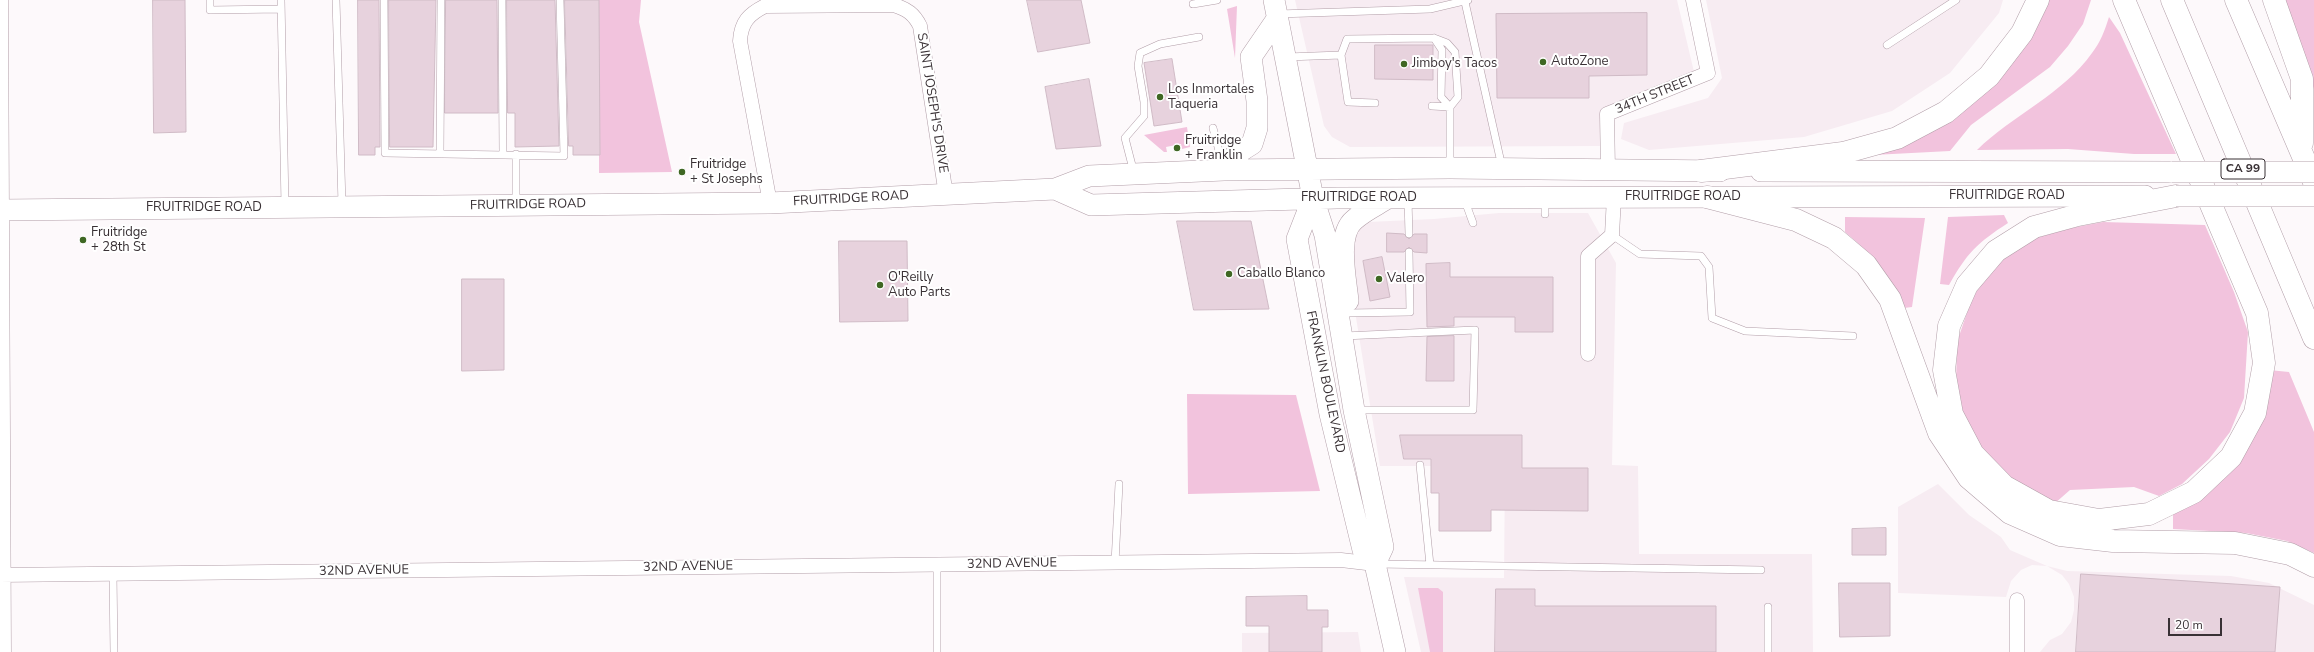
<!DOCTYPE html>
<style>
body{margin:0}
#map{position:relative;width:2314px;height:652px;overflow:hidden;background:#fdf9fb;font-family:"Nunito Sans",sans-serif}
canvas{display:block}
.scale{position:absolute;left:2168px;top:618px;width:54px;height:18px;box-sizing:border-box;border:2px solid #393135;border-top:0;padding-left:5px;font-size:12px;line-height:14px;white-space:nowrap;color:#393135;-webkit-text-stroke:3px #fff;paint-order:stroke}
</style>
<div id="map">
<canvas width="2314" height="652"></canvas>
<div class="scale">20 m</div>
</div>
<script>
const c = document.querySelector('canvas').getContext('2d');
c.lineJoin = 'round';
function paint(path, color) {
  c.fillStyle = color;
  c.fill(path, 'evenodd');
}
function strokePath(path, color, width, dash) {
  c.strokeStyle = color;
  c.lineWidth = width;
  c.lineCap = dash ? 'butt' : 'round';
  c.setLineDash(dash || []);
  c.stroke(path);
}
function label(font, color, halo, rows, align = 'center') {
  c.font = font + ' "Nunito Sans",sans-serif';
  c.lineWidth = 4;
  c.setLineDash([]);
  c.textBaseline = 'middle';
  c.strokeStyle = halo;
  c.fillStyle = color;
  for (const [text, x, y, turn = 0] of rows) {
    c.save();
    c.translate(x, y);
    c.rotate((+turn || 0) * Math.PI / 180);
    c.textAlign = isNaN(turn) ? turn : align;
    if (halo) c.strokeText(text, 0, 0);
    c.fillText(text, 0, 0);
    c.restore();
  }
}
paint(new Path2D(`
 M 1295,0 L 1677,0 L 1694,72 L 1604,109 L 1601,146 L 1350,147 L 1332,137 L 1324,126 Z
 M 1706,0 L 2003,0 L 1999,13 L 1950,73 L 1892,111 L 1804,137 L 1649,150 L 1621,139 L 1624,123 L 1708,98 L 1722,78 Z
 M 1499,213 L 1588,213 L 1616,263 L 1612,465 L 1638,466 L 1639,554 L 1812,554 L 1813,652 L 1421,652 L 1404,577 L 1504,578 L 1505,466 L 1380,466 L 1353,299 L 1350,238 L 1359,227 L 1368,222 L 1434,219 Z
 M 1938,484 L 1969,515 L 2001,537 L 2010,550 L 2047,566 L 2067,571 L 2231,576 L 2269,583 L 2314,605 L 2314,652 L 2040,652 L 2050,640 L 2062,634 L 2071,622 L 2074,610 L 2074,597 L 2069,584 L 2062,575 L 2047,566 L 2032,565 L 2021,570 L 2011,581 L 2006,597 L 1898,593 L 1898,507 Z
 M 1358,632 L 1361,652 L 1242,652 L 1242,633 Z`), '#f7ecf2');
paint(new Path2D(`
 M 599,0 L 641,0 L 639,22 L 672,172 L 599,173 Z
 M 2043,0 L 2091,0 L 2083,24 L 2068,46 L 2050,67 L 1971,125 L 1950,151 L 1873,155 L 1929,130 Z
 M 2283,0 L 2314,0 L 2314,89 Z
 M 1237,6 L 1235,58 L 1227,9 Z
 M 2109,17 L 2120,33 L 2176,154 L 2134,154 L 2068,149 L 1977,150 C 2013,115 2063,94 2092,53 C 2100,43 2105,30 2109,17 Z
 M 1187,127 L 1190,147 L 1182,149 L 1181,144 L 1166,147 L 1167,152 L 1164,152 L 1144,135 Z
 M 2004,215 L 2008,223 C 1977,243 1967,253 1949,285 L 1940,284 L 1948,217 Z
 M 1845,217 L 1925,218 L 1912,307 L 1904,308 C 1886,275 1874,256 1845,232 Z
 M 2103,222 L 2205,225 L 2234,292 L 2248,332 L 2244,398 L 2230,432 L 2209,459 L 2182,484 L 2159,496 L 2134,487 L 2070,490 L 2054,504 L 2001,473 L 1981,450 L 1961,413 L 1956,384 L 1957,342 L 1972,298 L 1996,263 L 2032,239 L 2071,228 Z
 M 2269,370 L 2289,372 L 2314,432 L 2314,553 L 2287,541 L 2246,533 L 2173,529 L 2173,511 L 2201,496 Z
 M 1187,394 L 1296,395 L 1320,491 L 1188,494 Z
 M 1418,588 L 1438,588 L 1443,592 L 1443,652 L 1430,652 Z`), '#f2c3dd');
const building = new Path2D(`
 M 153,0 L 185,0 L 186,132 L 154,133 Z
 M 358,0 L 379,0 L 380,147 L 375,147 L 375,155 L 359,155 Z
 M 389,0 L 436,0 L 433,147 L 390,147 Z
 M 446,0 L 497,0 L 498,113 L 445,113 Z
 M 507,0 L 555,0 L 559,146 L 515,147 L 515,113 L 508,113 Z
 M 565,0 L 599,0 L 600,155 L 573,155 L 573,146 L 569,146 Z
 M 1027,0 L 1081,0 L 1090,43 L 1038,52 Z
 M 1647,13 L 1647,75 L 1589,76 L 1589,98 L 1497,98 L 1496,14 Z
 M 1375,45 L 1433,45 L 1433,80 L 1375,79 Z
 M 1172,59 L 1182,122 L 1154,126 L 1144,63 Z
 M 1089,79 L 1101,146 L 1056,149 L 1045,87 Z
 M 1177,221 L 1251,221 L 1269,309 L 1194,310 Z
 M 1387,233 L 1404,234 L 1409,239 L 1414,234 L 1427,234 L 1427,253 L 1414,252 L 1409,247 L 1404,252 L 1387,252 Z
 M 839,241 L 907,241 L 908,321 L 840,322 Z
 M 1382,257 L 1390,297 L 1370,301 L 1363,261 Z
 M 1450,263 L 1450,277 L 1553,277 L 1553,332 L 1515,332 L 1515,317 L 1454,317 L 1454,326 L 1427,327 L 1426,264 Z
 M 462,279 L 504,279 L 504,370 L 462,371 Z
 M 1454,336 L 1454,381 L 1426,381 L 1427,337 Z
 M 1400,435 L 1522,435 L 1522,468 L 1588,468 L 1588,511 L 1491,510 L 1491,531 L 1439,531 L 1439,493 L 1431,493 L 1431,459 L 1404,459 Z
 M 1886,528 L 1886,555 L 1852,555 L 1852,529 Z
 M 2081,574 L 2280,587 L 2275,652 L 2076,652 Z
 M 1839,583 L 1890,583 L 1890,636 L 1840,637 Z
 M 1496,589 L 1535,589 L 1535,606 L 1716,606 L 1716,652 L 1495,652 Z
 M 1307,596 L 1307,610 L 1328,610 L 1328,627 L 1322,627 L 1322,652 L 1269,652 L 1269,626 L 1246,626 L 1246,597 Z`);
paint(building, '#e7d2dd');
strokePath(building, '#d0bbc6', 1);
const service = new Path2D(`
 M 210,0 L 210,10 L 281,9
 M 281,0 L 285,205
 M 336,0 L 342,204
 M 384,0 L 385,153 L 564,156 L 560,0
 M 502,0 L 503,154
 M 1465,2 L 1502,167
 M 1193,4 L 1217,0
 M 1278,14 L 1430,9 L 1468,0
 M 1887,45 L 1956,0
 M 1341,55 L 1347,39 L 1434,38 L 1447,43 L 1455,52 L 1458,97 L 1450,107 L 1441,97 L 1442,50 L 1434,38
 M 1287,57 L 1341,55 L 1348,102 L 1375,103
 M 1432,106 L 1450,107 L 1450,165
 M 1213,128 L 1223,166
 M 440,154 L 441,0
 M 516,154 L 516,203
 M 1134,173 L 1125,138 L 1144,116 L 1144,102 L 1138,66 L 1140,53 L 1160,44 L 1199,37
 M 1408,200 L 1409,234
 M 1465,201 L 1473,223
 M 1545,214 L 1545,199
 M 1612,235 L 1640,254 L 1701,256 L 1709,267 L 1712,318 L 1745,331 L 1853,336
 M 1349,313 L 1410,312 L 1409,252
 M 1344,336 L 1475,330 L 1473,410 L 1356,410
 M 1420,465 L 1430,565
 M 1115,563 L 1119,484
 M 1377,564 L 1761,570
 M 113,574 L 114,652
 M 937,652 L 937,565
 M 1768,652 L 1768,607`);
const minor = new Path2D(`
 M 1,0 L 4,652
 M 1608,170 L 1607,114 L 1708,73 L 1693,0
 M 770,203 L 740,41 C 741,22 749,14 765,6 L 894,5 C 907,9 914,14 920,26 L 946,195
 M 1588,354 L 1588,256 L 1612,235 L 1614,197
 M 0,575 L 1341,560 L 1375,564
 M 2017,600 L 2017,652`);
const secondary = new Path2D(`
 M 1274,0 L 1313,198 L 1325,235 L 1354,410 L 1383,547 L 1375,564
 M 1224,170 L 1236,154 L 1252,144 L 1257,128 L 1257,101 L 1251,57 L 1277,19
 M 1761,171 L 2172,172
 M 1055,189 L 1091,205 L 1337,198 L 2145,196
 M 1313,198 L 1297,239 L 1330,414 L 1363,550 L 1375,564 L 1395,652
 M 0,210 L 770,203 L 1055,189 L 1089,176 L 1224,170 L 1450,168 L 1720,171
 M 1348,301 C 1346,279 1336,235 1354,220 C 1364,211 1377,205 1388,198`);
const motorway = new Path2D(`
 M 2124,0 L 2257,313 L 2264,363 L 2255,413 L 2231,457 L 2194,492 L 2149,514 L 2099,520 L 2049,511 L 2004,486 L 1973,454 L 1952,414 L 1944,370 L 1949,326 L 1967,285 L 1996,251 L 2034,227 L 2078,215 L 2176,196
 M 2172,0 L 2314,338
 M 2236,0 L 2314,182
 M 2274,0 L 2302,79 L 2302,143
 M 1701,171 L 1843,153 L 1897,138 L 1946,112 L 1989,76 L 2022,33 L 2038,0
 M 1707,197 L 1796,220 L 1834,238 L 1866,265 L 1890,299 L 1939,433 L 1969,478 L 2010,513 L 2060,535 L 2113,541 L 2235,543 L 2290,554 L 2314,566`);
strokePath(service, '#b29ea8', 8);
strokePath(minor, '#b29ea8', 15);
strokePath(secondary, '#b29ea8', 22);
strokePath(motorway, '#b29ea8', 23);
strokePath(service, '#fff', 7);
strokePath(minor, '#fff', 14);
strokePath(secondary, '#fff', 21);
strokePath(motorway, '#fff', 22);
const secondaryBridge = new Path2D(`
 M 2172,172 L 2314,172
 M 2176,196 L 2314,196`);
strokePath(secondaryBridge, '#b29ea8', 22, []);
strokePath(secondaryBridge, '#fff', 21);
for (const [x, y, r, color] of [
 [1543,62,4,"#3f6723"],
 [1404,64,4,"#3f6723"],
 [1160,97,4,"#3f6723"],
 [1177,148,4,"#3f6723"],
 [682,172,4,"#3f6723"],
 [83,240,4,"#3f6723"],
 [1229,274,4,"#3f6723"],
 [1379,279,4,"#3f6723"],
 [880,285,4,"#3f6723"]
]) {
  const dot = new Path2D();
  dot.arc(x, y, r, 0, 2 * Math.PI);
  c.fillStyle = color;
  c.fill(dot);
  strokePath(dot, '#fff', 1.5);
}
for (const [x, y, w] of [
 [2243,169,44]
]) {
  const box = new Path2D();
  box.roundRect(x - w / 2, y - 10, w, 20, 3);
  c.fillStyle = '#fff';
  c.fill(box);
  strokePath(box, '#393135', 1);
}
label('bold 12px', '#393135', null, [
 ["CA 99",2243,169]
]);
label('13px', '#393135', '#fff', [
 ["AutoZone",1551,62],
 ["Jimboy's Tacos",1412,64],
 ["Los Inmortales",1168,90],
 ["Taqueria",1168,105],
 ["Fruitridge",1185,141],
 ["+ Franklin",1185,156],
 ["Fruitridge",690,165],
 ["+ St Josephs",690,180],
 ["Fruitridge",91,233],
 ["+ 28th St",91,248],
 ["Caballo Blanco",1237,274],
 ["O'Reilly",888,278],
 ["Auto Parts",888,293],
 ["Valero",1387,279]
], 'left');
label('13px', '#393135', '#fff', [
 ["34TH STREET",1655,95,-22],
 ["SAINT JOSEPH'S DRIVE",932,103,81],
 ["FRUITRIDGE ROAD",2007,196],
 ["FRUITRIDGE ROAD",1683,197],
 ["FRUITRIDGE ROAD",1359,198],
 ["FRUITRIDGE ROAD",851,199,-3],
 ["FRUITRIDGE ROAD",528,205,-1],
 ["FRUITRIDGE ROAD",204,208],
 ["FRANKLIN BOULEVARD",1325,382,78],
 ["32ND AVENUE",1012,564,-1],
 ["32ND AVENUE",688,567,-1],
 ["32ND AVENUE",364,571,-1]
]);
</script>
